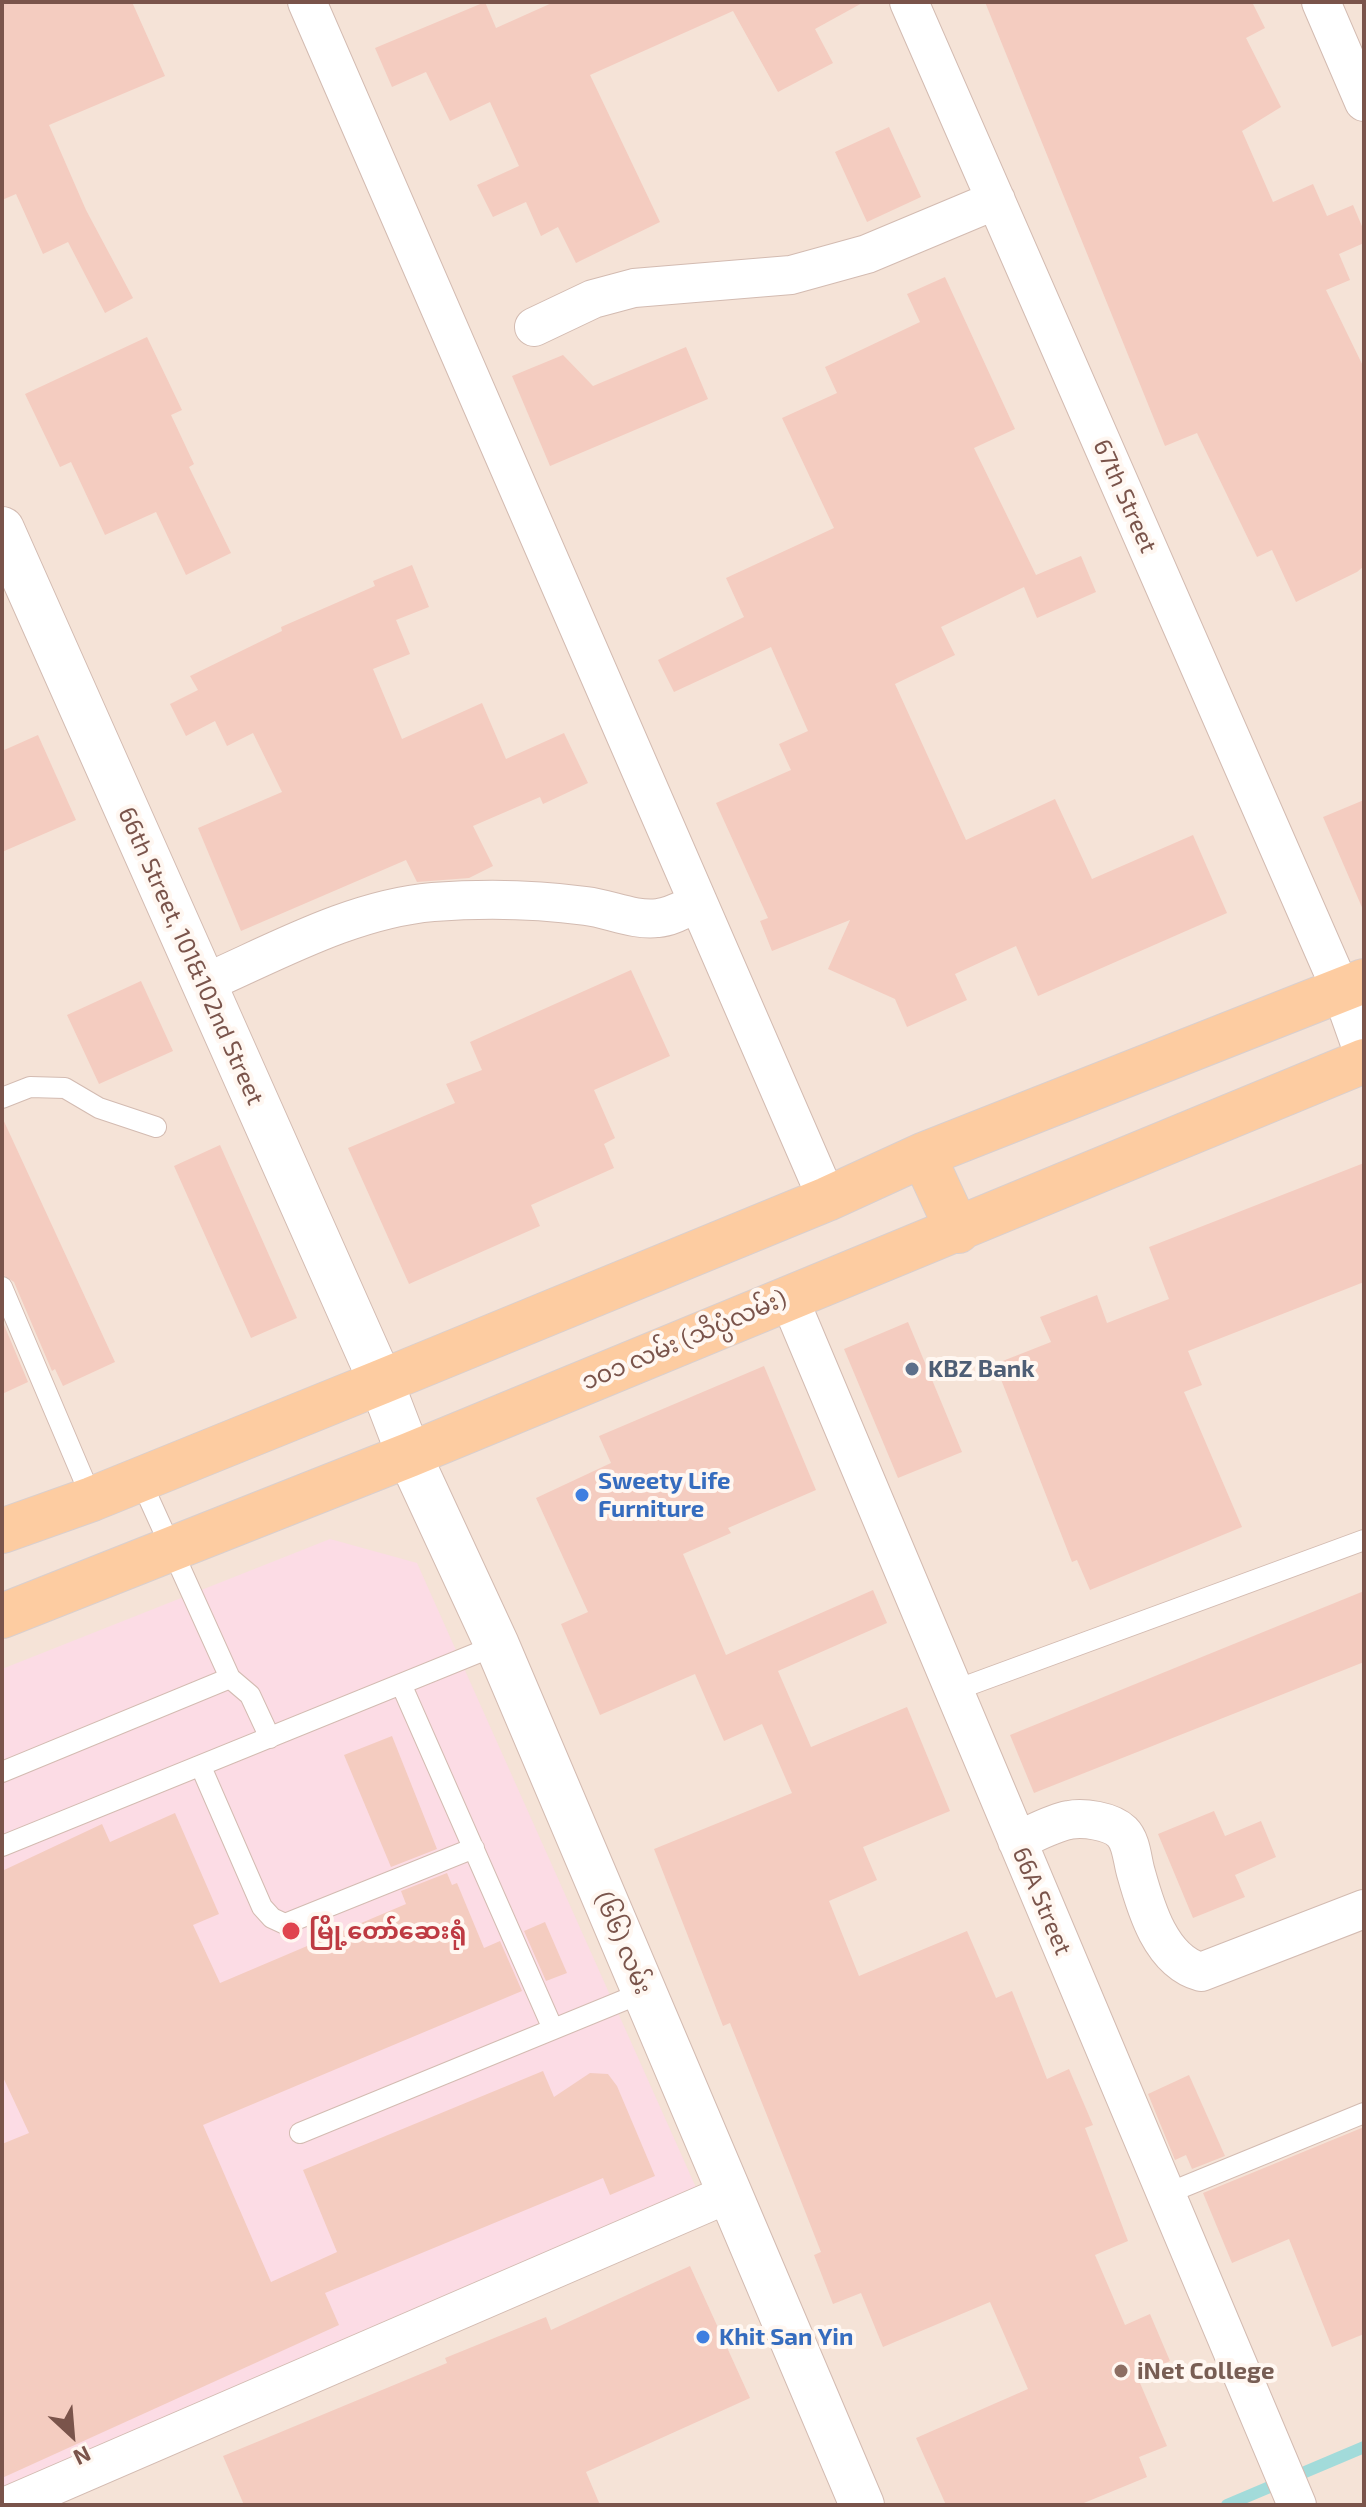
<!DOCTYPE html>
<meta charset="utf-8">
<style>
body{margin:0}
#map{position:relative;width:1366px;height:2507px;overflow:hidden;background:#fdf2ea;font-family:"Exo 2",sans-serif}
canvas{display:block}
.frame{position:absolute;inset:0;border:4px solid #7a544b;pointer-events:none}
.north{position:absolute;left:32px;top:2395px;width:80px;height:80px;-webkit-text-stroke:6px #fff7f1;paint-order:stroke;rotate:154deg;font-size:22px;font-weight:700;line-height:32px;text-align:center;color:#7a544b}
.north::after{content:'';display:block;margin:auto;width:28px;height:36px;background:#7a544b;clip-path:polygon(50% 0,100% 100%,50% 72%,0 100%)}
</style>
<div id="map">
<canvas width="1366" height="2507"></canvas>
<div class="frame"></div>
<div class="north">N</div>
</div>
<script>
const c = document.querySelector('canvas').getContext('2d');
c.lineJoin = 'round';
function paint(path, color) {
  c.fillStyle = color;
  c.fill(path, 'evenodd');
}
function strokePath(path, color, width, dash) {
  c.strokeStyle = color;
  c.lineWidth = width;
  c.lineCap = dash ? 'butt' : 'round';
  c.setLineDash(dash || []);
  c.stroke(path);
}
function label(font, color, halo, rows, align = 'center') {
  c.font = font + ' "Exo 2","Noto Sans Myanmar",sans-serif';
  c.lineWidth = 8;
  c.setLineDash([]);
  c.textBaseline = 'middle';
  c.strokeStyle = halo;
  c.fillStyle = color;
  for (const [text, x, y, turn = 0] of rows) {
    c.save();
    c.translate(x, y);
    c.rotate((+turn || 0) * Math.PI / 180);
    c.textAlign = isNaN(turn) ? turn : align;
    if (halo) c.strokeText(text, 0, 0);
    c.fillText(text, 0, 0);
    c.restore();
  }
}
paint(new Path2D(`
 M 2,2 L 1364,2 L 1364,2505 L 2,2505 Z`), '#f5e3d7');
paint(new Path2D(`
 M 330,1539 L 417,1563 L 698,2192 L 2,2487 L 2,1669 Z`), '#fcdce5');
strokePath(new Path2D(`
 M 1227,2505 L 1364,2447`), '#a2dbda', 12);
paint(new Path2D(`
 M 2,2 L 132,2 L 165,76 L 49,125 L 86,210 L 133,298 L 105,313 L 68,242 L 43,254 L 16,194 L 2,200 Z
 M 485,2 L 496,28 L 554,2 L 864,2 L 815,29 L 833,63 L 778,92 L 733,11 L 590,75 L 660,222 L 576,263 L 558,227 L 541,236 L 526,202 L 493,217 L 477,185 L 519,166 L 490,102 L 450,121 L 426,72 L 392,87 L 375,48 Z
 M 985,2 L 1252,2 L 1265,28 L 1246,38 L 1281,107 L 1242,131 L 1273,202 L 1313,184 L 1327,216 L 1353,205 L 1364,231 L 1364,243 L 1339,254 L 1350,280 L 1326,290 L 1364,368 L 1364,566 L 1357,572 L 1296,602 L 1272,550 L 1257,557 L 1197,433 L 1165,446 Z
 M 889,127 L 921,197 L 867,222 L 835,152 Z
 M 945,277 L 1015,429 L 974,448 L 1036,575 L 1081,556 L 1096,592 L 1037,618 L 1024,587 L 941,627 L 955,655 L 895,684 L 966,840 L 1055,799 L 1092,879 L 1193,835 L 1227,913 L 1038,996 L 1016,946 L 955,974 L 967,1000 L 907,1027 L 895,999 L 828,969 L 850,920 L 772,951 L 760,921 L 768,918 L 716,803 L 791,770 L 779,744 L 808,731 L 771,647 L 674,692 L 658,660 L 744,617 L 726,578 L 834,528 L 782,418 L 837,393 L 825,367 L 920,322 L 907,294 Z
 M 147,337 L 182,410 L 171,415 L 194,464 L 189,467 L 231,553 L 186,575 L 156,512 L 105,535 L 71,462 L 60,467 L 25,394 Z
 M 686,347 L 708,399 L 550,466 L 512,376 L 563,355 L 593,386 Z
 M 412,565 L 429,607 L 396,620 L 410,654 L 373,669 L 402,739 L 482,703 L 506,759 L 564,733 L 588,783 L 543,804 L 540,797 L 473,826 L 493,866 L 469,878 L 417,882 L 406,860 L 241,931 L 198,828 L 282,792 L 253,733 L 227,746 L 215,721 L 186,736 L 170,704 L 198,690 L 190,676 L 282,631 L 281,627 L 375,586 L 373,581 Z
 M 38,735 L 76,820 L 2,852 L 2,751 Z
 M 1364,800 L 1364,912 L 1323,817 Z
 M 631,970 L 670,1056 L 594,1090 L 615,1138 L 604,1144 L 614,1168 L 531,1205 L 540,1226 L 409,1284 L 348,1148 L 455,1103 L 446,1084 L 482,1070 L 470,1042 Z
 M 141,981 L 173,1051 L 99,1084 L 67,1015 Z
 M 2,1117 L 115,1362 L 63,1386 L 55,1369 L 52,1371 L 14,1282 L 2,1274 Z
 M 220,1145 L 297,1318 L 251,1338 L 174,1166 Z
 M 1364,1163 L 1364,1282 L 1188,1351 L 1202,1385 L 1184,1392 L 1242,1527 L 1090,1590 L 1077,1560 L 1072,1562 L 995,1364 L 1051,1342 L 1040,1317 L 1097,1295 L 1107,1323 L 1169,1299 L 1149,1247 Z
 M 2,1320 L 28,1382 L 2,1394 Z
 M 908,1322 L 962,1452 L 898,1478 L 844,1349 Z
 M 764,1366 L 816,1490 L 728,1528 L 731,1533 L 683,1554 L 726,1655 L 873,1590 L 887,1623 L 778,1671 L 811,1747 L 907,1707 L 950,1811 L 863,1847 L 877,1880 L 829,1901 L 859,1976 L 967,1931 L 996,1998 L 1012,1991 L 1047,2079 L 1069,2069 L 1093,2125 L 1085,2128 L 1128,2241 L 1095,2255 L 1125,2325 L 1150,2314 L 1170,2361 L 1137,2376 L 1167,2446 L 1139,2457 L 1147,2477 L 1079,2505 L 946,2505 L 916,2438 L 1028,2389 L 990,2302 L 883,2347 L 861,2293 L 833,2304 L 814,2255 L 821,2252 L 788,2168 L 730,2023 L 723,2026 L 654,1849 L 792,1793 L 762,1724 L 724,1741 L 695,1674 L 600,1715 L 561,1624 L 588,1612 L 536,1498 L 611,1463 L 599,1436 Z
 M 1364,1591 L 1364,1662 L 1034,1793 L 1010,1735 Z
 M 392,1736 L 437,1849 L 391,1867 L 344,1755 Z
 M 1214,1811 L 1225,1836 L 1261,1821 L 1276,1857 L 1235,1875 L 1245,1897 L 1193,1918 L 1158,1834 Z
 M 175,1813 L 219,1914 L 193,1925 L 220,1983 L 406,1904 L 401,1891 L 447,1873 L 452,1885 L 457,1883 L 484,1948 L 500,1941 L 522,1991 L 203,2125 L 271,2282 L 337,2252 L 303,2170 L 543,2071 L 554,2097 L 590,2073 L 608,2074 L 617,2086 L 655,2176 L 610,2195 L 603,2178 L 325,2293 L 339,2325 L 2,2478 L 2,2144 L 29,2133 L 2,2075 L 2,1871 L 102,1824 L 110,1842 Z
 M 545,1922 L 567,1973 L 546,1981 L 524,1931 Z
 M 1189,2075 L 1225,2156 L 1192,2169 L 1186,2155 L 1175,2160 L 1148,2094 Z
 M 1364,2127 L 1364,2334 L 1332,2347 L 1289,2239 L 1232,2263 L 1203,2193 Z
 M 690,2266 L 750,2398 L 586,2472 L 600,2505 L 244,2505 L 223,2456 L 447,2363 L 445,2358 L 546,2317 L 551,2330 Z`), '#f4ccc0');
const service = new Path2D(`
 M 2,1098 L 30,1087 L 65,1088 L 99,1108 L 156,1127
 M 2,1287 L 92,1499
 M 140,1479 L 230,1678
 M 401,1684 L 553,2029
 M 953,1691 L 1364,1540
 M 201,1767 L 262,1907 L 272,1918 L 285,1924 L 474,1848
 M 2,1772 L 230,1678 L 250,1695 L 270,1738
 M 2,1846 L 497,1645
 M 300,2133 L 644,1992
 M 1166,2194 L 1364,2113`);
const minor = new Path2D(`
 M 307,2 L 827,1199
 M 909,2 L 1341,990 L 1364,1055
 M 1321,2 L 1364,102
 M 534,327 L 593,299 L 634,288 L 791,275 L 867,254 L 996,200
 M 203,984 C 276,952 352,909 433,902 C 484,898 536,899 586,906 C 610,909 634,921 658,918 C 671,917 686,908 698,903
 M 788,1296 L 1297,2505
 M 1017,1841 C 1033,1834 1052,1823 1069,1820 C 1083,1817 1111,1821 1122,1832 C 1132,1842 1132,1860 1136,1873 C 1146,1909 1161,1961 1201,1972 L 1364,1909
 M 9,2505 L 728,2194`);
const tertiary = new Path2D(`
 M 2,529 L 381,1382 L 409,1455 L 497,1645 L 862,2505`);
const primary = new Path2D(`
 M 923,1155 L 958,1231
 M 2,1531 L 92,1499 L 381,1382 L 827,1199 L 923,1155 L 1364,981
 M 2,1616 L 409,1455 L 1364,1061`);
strokePath(service, '#d3bbb1', 22);
strokePath(minor, '#d3bbb1', 40);
strokePath(tertiary, '#d3bbb1', 46);
strokePath(primary, '#dacfcd', 46);
strokePath(service, '#fff', 20);
strokePath(minor, '#fff', 38);
strokePath(tertiary, '#fff', 44);
strokePath(primary, '#fdcca1', 44);
for (const [x, y, r, color] of [
 [912,1369,8,"#5c6f8a"],
 [582,1495,8,"#3f7fe0"],
 [291,1931,10,"#e0444e"],
 [703,2337,8,"#3f7fe0"],
 [1121,2371,8,"#8d6e63"]
]) {
  const dot = new Path2D();
  dot.arc(x, y, r, 0, 2 * Math.PI);
  c.fillStyle = color;
  c.fill(dot);
  strokePath(dot, '#fff7f1', 3);
}
label('24px', '#7a544b', '#fff7f1', [
 ["67th Street",1125,496,66],
 ["66th Street, 101&102nd Street",191,956,66],
 ["၁၀၁ လမ်း (သိပ္ပံလမ်း)",684,1340,-23],
 ["66A Street",1042,1901,67],
 ["(၆၆) လမ်း",623,1943,67]
]);
label('bold 24px', '#4e5e75', '#fff7f1', [
 ["KBZ Bank",928,1369]
], 'left');
label('bold 24px', '#366cbe', '#fff7f1', [
 ["Sweety Life",598,1481],
 ["Furniture",598,1509],
 ["Khit San Yin",719,2337]
], 'left');
label('bold 24px', '#be3a42', '#fff7f1', [
 ["မြို့တော်ဆေးရုံ",309,1931]
], 'left');
label('bold 24px', '#785e54', '#fff7f1', [
 ["iNet College",1137,2371]
], 'left');
</script>
